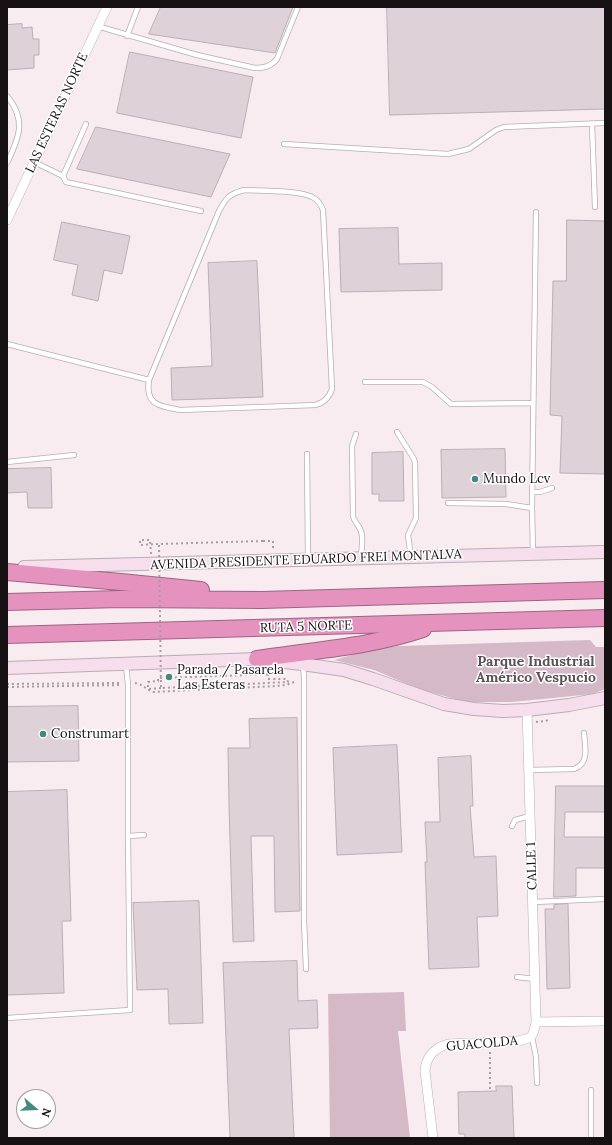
<!DOCTYPE html>
<meta charset="utf-8">
<style>
body{margin:0}
#map{position:relative;width:612px;height:1145px;overflow:hidden;background:#f8ecf1;font-family:Lora,serif}
canvas{display:block}
.frame{position:absolute;inset:0;border:8px solid #161214;pointer-events:none}
.north{position:absolute;left:16px;top:1089px;width:40px;height:40px;box-sizing:border-box;background:#fff;border:1px solid #a2a0a1;border-radius:50%;rotate:109deg;font-size:11px;font-weight:700;line-height:16px;text-align:center;color:#161214}
.north::after{content:'';display:block;margin:auto;width:14px;height:18px;background:#448980;clip-path:polygon(50% 0,100% 100%,50% 72%,0 100%)}
</style>
<div id="map">
<canvas width="612" height="1145"></canvas>
<div class="frame"></div>
<div class="north">N</div>
</div>
<script>
const c = document.querySelector('canvas').getContext('2d');
c.lineJoin = 'round';
function paint(path, color) {
  c.fillStyle = color;
  c.fill(path, 'evenodd');
}
function strokePath(path, color, width, dash) {
  c.strokeStyle = color;
  c.lineWidth = width;
  c.lineCap = dash ? 'butt' : 'round';
  c.setLineDash(dash || []);
  c.stroke(path);
}
function label(font, color, halo, rows, align = 'center') {
  c.font = font + ' Lora,serif';
  c.lineWidth = 3;
  c.setLineDash([]);
  c.textBaseline = 'middle';
  c.strokeStyle = halo;
  c.fillStyle = color;
  for (const [text, x, y, turn = 0] of rows) {
    c.save();
    c.translate(x, y);
    c.rotate((+turn || 0) * Math.PI / 180);
    c.textAlign = isNaN(turn) ? turn : align;
    if (halo) c.strokeText(text, 0, 0);
    c.fillText(text, 0, 0);
    c.restore();
  }
}
paint(new Path2D(`
 M 590,640 L 596,647 L 605,647 L 605,689 L 593,694 L 512,702 L 467,702 L 422,690 L 374,670 L 334,660 L 370,650 L 399,646 Z
 M 404,992 L 406,1031 L 398,1031 L 410,1138 L 330,1138 L 328,994 Z`), '#d5b9c7');
const building = new Path2D(`
 M 161,7 L 293,7 L 275,53 L 149,34 Z
 M 387,7 L 605,7 L 605,109 L 390,115 Z
 M 22,24 L 22,28 L 32,27 L 33,39 L 39,39 L 39,55 L 34,55 L 34,68 L 7,70 L 7,25 Z
 M 130,52 L 253,77 L 241,138 L 117,113 Z
 M 96,127 L 230,154 L 211,197 L 77,169 Z
 M 567,220 L 605,221 L 605,474 L 560,473 L 562,416 L 550,415 L 553,281 L 566,281 Z
 M 62,222 L 130,236 L 122,274 L 104,270 L 98,301 L 72,295 L 78,265 L 54,260 Z
 M 398,228 L 399,264 L 442,263 L 442,290 L 341,292 L 339,229 Z
 M 257,261 L 263,397 L 172,400 L 171,368 L 212,366 L 208,263 Z
 M 505,449 L 506,497 L 442,498 L 441,450 Z
 M 403,452 L 404,501 L 379,501 L 379,494 L 372,494 L 372,453 Z
 M 51,468 L 52,508 L 28,508 L 27,492 L 7,493 L 7,469 Z
 M 78,706 L 79,761 L 7,762 L 7,707 Z
 M 297,718 L 300,911 L 275,912 L 274,836 L 251,836 L 254,941 L 233,942 L 229,805 L 228,748 L 250,748 L 249,719 Z
 M 397,745 L 402,852 L 337,855 L 333,748 Z
 M 471,756 L 473,806 L 470,806 L 474,857 L 496,856 L 498,916 L 477,917 L 479,967 L 429,969 L 425,862 L 427,862 L 425,822 L 440,822 L 438,758 Z
 M 556,786 L 605,786 L 605,812 L 565,812 L 564,837 L 605,837 L 605,868 L 576,868 L 576,896 L 554,897 Z
 M 67,790 L 71,921 L 62,921 L 64,993 L 7,995 L 7,792 Z
 M 199,901 L 203,1023 L 169,1024 L 168,989 L 137,990 L 133,903 Z
 M 568,904 L 570,988 L 547,989 L 545,909 L 554,909 L 554,905 Z
 M 297,961 L 298,1001 L 317,1000 L 318,1028 L 289,1029 L 294,1138 L 230,1138 L 223,963 Z
 M 496,1086 L 512,1086 L 514,1138 L 465,1138 L 465,1134 L 459,1134 L 458,1092 L 496,1091 Z`);
paint(building, '#ded2d8');
strokePath(building, '#baafb4', 1);
const lane = new Path2D(`
 M 97,26 L 197,55 L 255,68 C 265,68 271,66 277,59 L 298,7
 M 127,36 L 138,7
 M 7,96 C 27,120 19,138 7,163
 M 592,124 L 595,207
 M 284,144 L 448,154 L 469,149 L 496,130 L 504,127 L 605,123
 M 34,162 L 63,176 L 66,182 L 201,211
 M 63,176 L 86,124
 M 244,190 C 261,191 301,190 314,198 C 319,201 321,205 323,210 L 332,389 C 329,398 324,403 315,405 L 180,410 C 159,406 145,405 149,380 L 219,211 C 226,198 229,194 244,190 Z
 M 7,344 L 149,380
 M 365,382 L 423,382 L 432,387 L 451,404 L 533,403
 M 397,432 L 414,459 L 415,463 L 416,518 L 408,535 L 411,557
 M 356,434 L 352,446 L 353,517 C 355,522 359,526 361,531 C 364,540 361,549 361,558
 M 307,454 L 308,558
 M 7,462 L 74,455
 M 532,492 L 540,492 L 552,488
 M 448,503 L 506,504 L 532,508
 M 533,553 L 532,508 L 536,212
 M 303,665 L 304,678 L 304,920 L 306,969
 M 529,770 L 574,769 C 590,763 585,747 584,733
 M 512,826 L 515,820 L 530,816
 M 128,836 L 144,835
 M 533,902 L 605,899
 M 517,977 L 535,979
 M 7,1018 L 130,1010 L 128,836 L 128,685 L 126,665
 M 532,1037 L 536,1057 L 537,1083
 M 591,1138 L 591,1090`);
const street = new Path2D(`
 M 7,220 L 107,7
 M 536,1022 L 605,1021
 M 433,1138 L 425,1071 C 426,1057 434,1048 448,1044 L 518,1041 C 533,1038 533,1037 536,1022 L 527,710`);
const secondary = new Path2D(`
 M 24,567 L 605,552
 M 7,668 L 257,659 L 302,664 L 344,670 L 373,679 L 444,704 L 474,709 L 503,711 L 527,710 L 569,705 L 605,698`);
const highway = new Path2D(`
 M 7,572 L 121,582 L 201,590
 M 7,602 L 120,599 L 262,600 L 605,590
 M 7,635 L 605,618
 M 257,659 C 313,650 370,647 423,629`);
strokePath(lane, '#b8adb2', 6);
strokePath(street, '#b8adb2', 10);
strokePath(secondary, '#b8adb2', 14);
strokePath(highway, '#9d6582', 18);
strokePath(new Path2D(`
 M 263,541 L 273,541 L 273,550
 M 151,554 L 150,540 L 140,540 L 140,545 L 159,544
 M 268,674 L 268,679 L 271,679
 M 135,683 C 143,684 146,690 154,692 L 276,686 L 286,685 L 297,681
 M 7,684 L 121,683
 M 7,687 L 122,685
 M 161,688 L 148,689 L 148,682 L 158,681 L 158,678 L 281,674
 M 536,722 L 546,721 L 549,719
 M 490,1052 L 490,1091`), '#a79ea2', 2, [2, 3]);
strokePath(lane, '#fff', 4.5);
strokePath(street, '#fff', 9);
strokePath(secondary, '#f7deec', 12);
strokePath(highway, '#e592be', 16);
strokePath(new Path2D(`
 M 263,541 L 159,544 L 161,688 L 288,682 L 287,679 L 271,679`), '#a79ea2', 2, [2, 3]);
for (const [x, y, r, color] of [
 [475,479,4,"#448980"],
 [169,677,4,"#448980"],
 [43,734,4,"#448980"]
]) {
  const dot = new Path2D();
  dot.arc(x, y, r, 0, 2 * Math.PI);
  c.fillStyle = color;
  c.fill(dot);
  strokePath(dot, '#fff', 1.5);
}
label('13px', '#161214', '#fff', [
 ["LAS ESTERAS NORTE",57,113,-65],
 ["AVENIDA PRESIDENTE EDUARDO FREI MONTALVA",306,560,-2],
 ["RUTA 5 NORTE",306,627,-2],
 ["CALLE 1",532,866,-92],
 ["GUACOLDA",482,1044,-5]
]);
label('13px', '#161214', '#fff', [
 ["Mundo Lcv",483,479],
 ["Parada / Pasarela",177,670],
 ["Las Esteras",177,685],
 ["Construmart",51,734]
], 'left');
label('bold 14px', '#5a5055', '#fff', [
 ["Parque Industrial",536,662],
 ["Américo Vespucio",536,678]
]);
</script>
